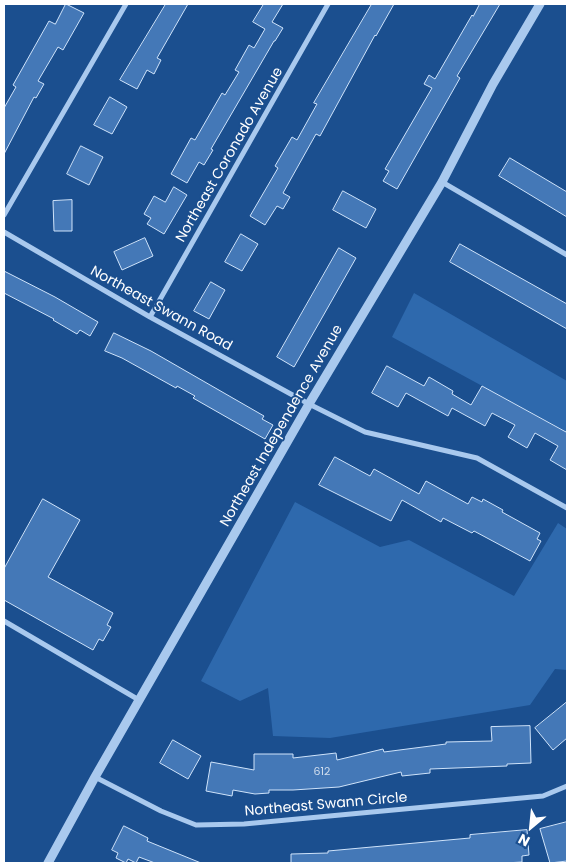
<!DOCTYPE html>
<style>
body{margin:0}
#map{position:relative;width:571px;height:867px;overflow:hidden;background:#1b4f8f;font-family:Poppins,sans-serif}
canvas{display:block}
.frame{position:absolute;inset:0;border:5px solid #fff;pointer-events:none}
.north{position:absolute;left:506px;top:802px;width:50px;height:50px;-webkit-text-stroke:4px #1b4f8f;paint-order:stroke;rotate:208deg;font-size:14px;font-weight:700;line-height:20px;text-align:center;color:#fff}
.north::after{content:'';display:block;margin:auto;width:18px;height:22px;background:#fff;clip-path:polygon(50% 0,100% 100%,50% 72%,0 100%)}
</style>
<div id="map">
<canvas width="571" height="867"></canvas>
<div class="frame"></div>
<div class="north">N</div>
</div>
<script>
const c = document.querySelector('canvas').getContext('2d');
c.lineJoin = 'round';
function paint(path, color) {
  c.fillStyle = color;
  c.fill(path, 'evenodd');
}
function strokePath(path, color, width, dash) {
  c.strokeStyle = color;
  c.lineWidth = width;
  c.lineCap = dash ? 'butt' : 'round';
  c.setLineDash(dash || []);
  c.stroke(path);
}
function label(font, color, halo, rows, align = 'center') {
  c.font = font + ' Poppins,sans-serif';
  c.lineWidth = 4;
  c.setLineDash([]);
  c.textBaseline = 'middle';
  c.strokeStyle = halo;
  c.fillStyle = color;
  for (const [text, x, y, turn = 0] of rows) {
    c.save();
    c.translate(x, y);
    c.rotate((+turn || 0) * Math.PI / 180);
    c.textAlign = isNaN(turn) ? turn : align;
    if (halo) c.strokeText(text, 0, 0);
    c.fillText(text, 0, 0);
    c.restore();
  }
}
paint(new Path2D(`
 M 414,293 L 567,381 L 567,432 L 392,337 Z
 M 295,502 L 380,547 L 409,540 L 514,596 L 558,523 L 567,529 L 567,670 L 555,669 L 530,705 L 330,738 L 273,736 L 268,688 L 240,701 L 201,681 Z`), '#2e69ad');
const building = new Path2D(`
 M 66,4 L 84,13 L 63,50 L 58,47 L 38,81 L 44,84 L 36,98 L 34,97 L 4,154 L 4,108 L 16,87 L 13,85 L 49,21 L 55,24 Z
 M 166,4 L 188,4 L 157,58 L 161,60 L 154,74 L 147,70 L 137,89 L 120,80 Z
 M 264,4 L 283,4 L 272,22 L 283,28 L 275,41 L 274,41 L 211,149 L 213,150 L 204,165 L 199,162 L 187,183 L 171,174 L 191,138 L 195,140 L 222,93 L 225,95 L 239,72 L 235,70 L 249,45 L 254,48 L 265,29 L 253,22 Z
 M 372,4 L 394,4 L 376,36 L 375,35 L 320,136 L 316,134 L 283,193 L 290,197 L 283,209 L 277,206 L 265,225 L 250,216 L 278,168 L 275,166 L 292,137 L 297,140 L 317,104 L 314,103 Z
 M 480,4 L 500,4 L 457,76 L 460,78 L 397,189 L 383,181 L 389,171 L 385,169 L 432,88 L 424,84 L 429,75 L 435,79 L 472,15 L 473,16 Z
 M 110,97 L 127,107 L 112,134 L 94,125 Z
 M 81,146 L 103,157 L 89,185 L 67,174 Z
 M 510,158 L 567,192 L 567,217 L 499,176 Z
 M 174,187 L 187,195 L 164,234 L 147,224 L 151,218 L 144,214 L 154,196 L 165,202 Z
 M 343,191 L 376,209 L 366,228 L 333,210 Z
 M 72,200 L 72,231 L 54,231 L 53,201 Z
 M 241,234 L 258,244 L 242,271 L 225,262 Z
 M 145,238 L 153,256 L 122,270 L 114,252 Z
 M 460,244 L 567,304 L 567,329 L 450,262 Z
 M 339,248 L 356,258 L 294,367 L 277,357 Z
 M 4,271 L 55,297 L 98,322 L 90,336 L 80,330 L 77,334 L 53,320 L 54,319 L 4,293 Z
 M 211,282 L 225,290 L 209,319 L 194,311 Z
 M 114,333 L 151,351 L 264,416 L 262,419 L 273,425 L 265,439 L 193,398 L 195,396 L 177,386 L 176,388 L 122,358 L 105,351 Z
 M 387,366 L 424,386 L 429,377 L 453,391 L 452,394 L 471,405 L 482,386 L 566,432 L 567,429 L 567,470 L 550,460 L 558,446 L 535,433 L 527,448 L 508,437 L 515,425 L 492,413 L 485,426 L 452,408 L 448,416 L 406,393 L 398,407 L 372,393 Z
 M 335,457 L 370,476 L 374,469 L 419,494 L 426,481 L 468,504 L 472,497 L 482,502 L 483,499 L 503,510 L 502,512 L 540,533 L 537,539 L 541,541 L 530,561 L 474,531 L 472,533 L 443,518 L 441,522 L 402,500 L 391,521 L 319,485 Z
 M 43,499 L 80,520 L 48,577 L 113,613 L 107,625 L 111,627 L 103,641 L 99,639 L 93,650 L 4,600 L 4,569 Z
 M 567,702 L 567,738 L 553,750 L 535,728 Z
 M 530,726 L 531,763 L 507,764 L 507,766 L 430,769 L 430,773 L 402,776 L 401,772 L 339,787 L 293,790 L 269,790 L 269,793 L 255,794 L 233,790 L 232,796 L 206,791 L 211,762 L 254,770 L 254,754 L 293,754 L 293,758 L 336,753 L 337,760 L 383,749 L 384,752 L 446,744 L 446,742 L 492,741 L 491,727 Z
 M 173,740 L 201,756 L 188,779 L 160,763 Z
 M 567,822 L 567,861 L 550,863 L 540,829 Z
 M 124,826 L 148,838 L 147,841 L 201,863 L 155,863 L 139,857 L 136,863 L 128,859 L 126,863 L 116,858 L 118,853 L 112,850 Z
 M 527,830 L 529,855 L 522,856 L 522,862 L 505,863 L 291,863 L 291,854 L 328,853 L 328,851 L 470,838 L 470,835 Z`);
paint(building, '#4478b7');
strokePath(building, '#cfe3fa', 1);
strokePath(new Path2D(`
 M 442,182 L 567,255
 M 4,215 L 126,4
 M 4,232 L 150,317 L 309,404 L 365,432 L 477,458 L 567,508
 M 150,317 L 328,4
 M 4,621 L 139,700
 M 95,777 L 161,811 L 196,825 L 244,824 L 543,796 L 567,786`), '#a9c9ee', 5);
strokePath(new Path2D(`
 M 48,863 L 95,777 L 309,404 L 442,182 L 493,84 L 540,4`), '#a9c9ee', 9);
label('11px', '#d0dded', null, [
 ["612",322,772]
]);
label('14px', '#fff', '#1b4f8f', [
 ["Northeast Coronado Avenue",230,155,-60],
 ["Northeast Swann Road",161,309,29],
 ["Northeast Independence Avenue",282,426,-60],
 ["Northeast Swann Circle",326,805,-5]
]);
</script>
